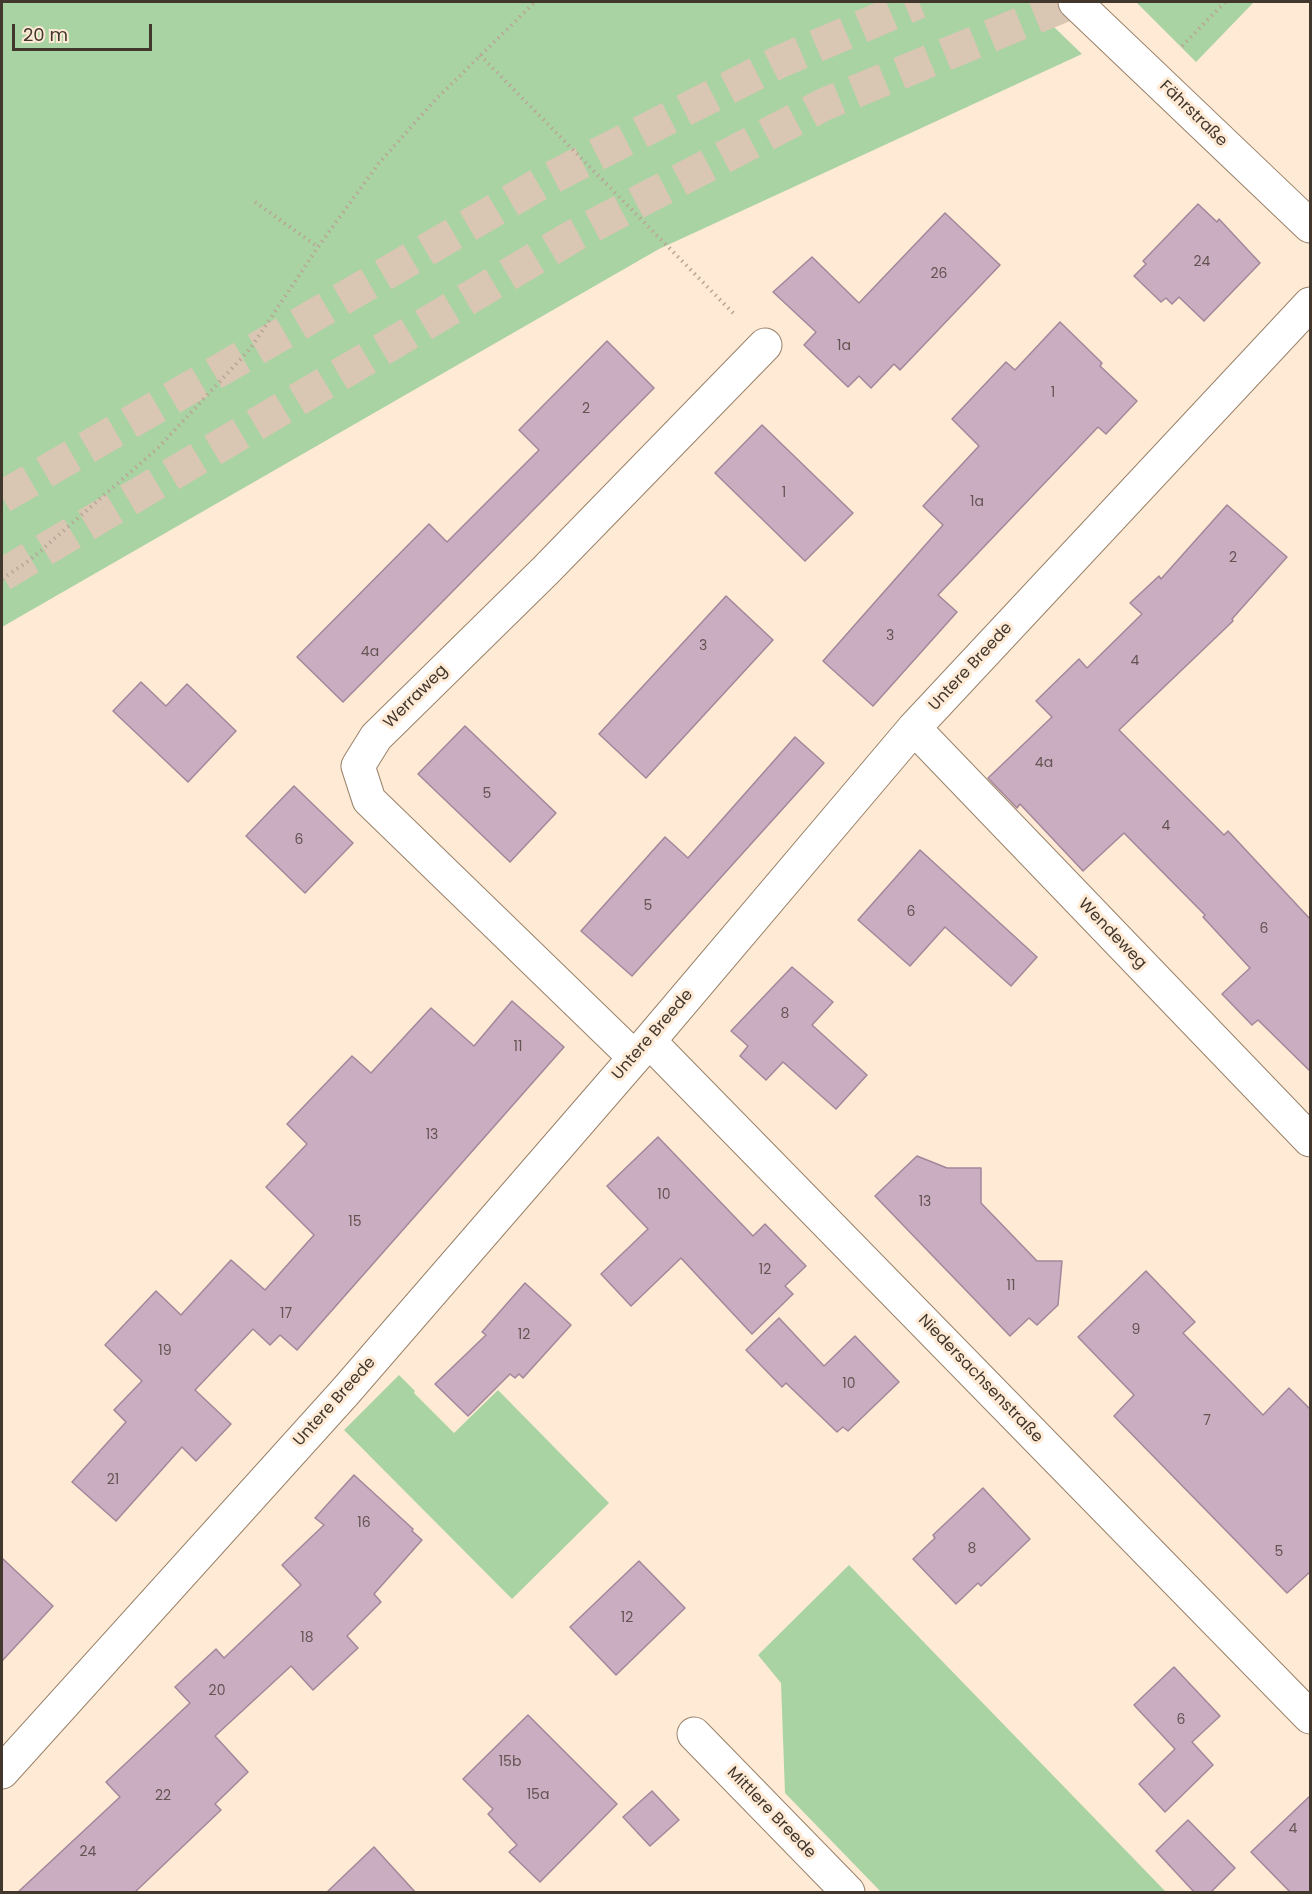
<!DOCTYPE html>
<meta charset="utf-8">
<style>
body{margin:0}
#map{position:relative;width:1312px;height:1894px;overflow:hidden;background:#ffead5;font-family:Poppins,sans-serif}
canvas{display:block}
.frame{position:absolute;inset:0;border:3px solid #41372d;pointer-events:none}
.scale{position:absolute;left:12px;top:24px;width:140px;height:27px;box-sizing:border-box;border:3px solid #41372d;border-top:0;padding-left:8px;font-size:18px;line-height:21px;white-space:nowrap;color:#41372d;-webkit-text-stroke:4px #ffead5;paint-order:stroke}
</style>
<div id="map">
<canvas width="1312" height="1894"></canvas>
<div class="frame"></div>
<div class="scale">20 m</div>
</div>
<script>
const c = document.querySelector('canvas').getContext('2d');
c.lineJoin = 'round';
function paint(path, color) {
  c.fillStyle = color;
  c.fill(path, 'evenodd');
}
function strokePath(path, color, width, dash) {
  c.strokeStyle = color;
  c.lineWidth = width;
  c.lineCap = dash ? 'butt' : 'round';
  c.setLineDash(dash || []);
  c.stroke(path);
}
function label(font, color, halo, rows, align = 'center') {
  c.font = font + ' Poppins,sans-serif';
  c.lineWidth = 6;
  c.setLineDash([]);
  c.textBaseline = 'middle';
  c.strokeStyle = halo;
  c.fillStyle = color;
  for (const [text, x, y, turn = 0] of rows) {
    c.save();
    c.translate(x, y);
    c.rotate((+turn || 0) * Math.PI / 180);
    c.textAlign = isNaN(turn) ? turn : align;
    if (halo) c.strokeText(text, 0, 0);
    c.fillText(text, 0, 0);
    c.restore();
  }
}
paint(new Path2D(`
 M 2,2 L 1028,2 L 1082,54 L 659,249 L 2,627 Z
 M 1136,2 L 1254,2 L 1196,62 Z
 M 399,1375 L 415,1391 L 414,1393 L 454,1433 L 498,1390 L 609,1503 L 512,1599 L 344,1430 Z
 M 849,1565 L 1166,1892 L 881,1892 L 785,1793 L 781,1683 L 758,1655 Z`), '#a9d3a3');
const building = new Path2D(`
 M 1198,204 L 1217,222 L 1219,219 L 1260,263 L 1204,321 L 1179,297 L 1172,304 L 1166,298 L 1161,302 L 1134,276 L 1146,264 L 1143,261 Z
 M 945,213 L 1000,265 L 900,370 L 894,364 L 871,388 L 859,376 L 848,387 L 804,345 L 816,332 L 773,292 L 812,257 L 859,303 Z
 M 1060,322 L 1102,363 L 1100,366 L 1137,401 L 1106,434 L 1098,427 L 938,595 L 957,612 L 873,706 L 823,661 L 943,525 L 923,506 L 979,446 L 952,419 L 1006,362 L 1015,370 Z
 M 607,341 L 654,388 L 343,702 L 297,657 L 429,524 L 447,542 L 539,450 L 519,430 Z
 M 762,425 L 853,513 L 805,561 L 715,473 Z
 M 1227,505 L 1287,557 L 1232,619 L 1233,621 L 1119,730 L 1224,835 L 1228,831 L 1311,920 L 1311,1072 L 1258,1020 L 1252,1025 L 1222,994 L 1250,968 L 1203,917 L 1205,915 L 1124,833 L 1083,871 L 1020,804 L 1017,808 L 988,778 L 1052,717 L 1036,701 L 1079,659 L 1087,668 L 1142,614 L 1130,603 L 1159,576 L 1161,579 Z
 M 726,596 L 773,640 L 646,778 L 599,734 Z
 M 141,682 L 166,706 L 187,684 L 236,731 L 188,782 L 113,711 Z
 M 465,726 L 556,813 L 510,862 L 418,774 Z
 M 795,737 L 824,763 L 632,976 L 581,931 L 665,837 L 688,858 Z
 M 294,786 L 353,843 L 305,893 L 246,836 Z
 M 920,850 L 1037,957 L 1011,986 L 945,927 L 910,966 L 858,920 Z
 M 792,967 L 833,1002 L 812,1025 L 867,1075 L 836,1109 L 783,1062 L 766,1080 L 740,1056 L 748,1046 L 731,1031 Z
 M 512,1001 L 564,1047 L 297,1350 L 280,1335 L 270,1345 L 253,1329 L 195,1390 L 231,1424 L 196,1461 L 182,1447 L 116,1521 L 72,1482 L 126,1422 L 114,1410 L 142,1381 L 105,1345 L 156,1291 L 181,1315 L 231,1260 L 265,1290 L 314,1235 L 266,1187 L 307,1144 L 287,1124 L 352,1056 L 371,1073 L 431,1008 L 474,1046 Z
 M 658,1137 L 753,1236 L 765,1224 L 806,1266 L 785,1286 L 793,1294 L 752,1334 L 681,1258 L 631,1306 L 601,1274 L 648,1229 L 607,1186 Z
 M 917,1156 L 947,1168 L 981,1168 L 981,1203 L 1037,1261 L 1062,1261 L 1058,1305 L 1037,1325 L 1029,1318 L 1010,1336 L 875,1196 Z
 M 1146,1271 L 1195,1322 L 1183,1333 L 1263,1415 L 1289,1388 L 1311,1410 L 1311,1571 L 1287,1593 L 1114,1416 L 1134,1395 L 1078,1337 Z
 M 525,1283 L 571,1325 L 523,1378 L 519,1374 L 515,1378 L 510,1374 L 468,1416 L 435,1384 L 486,1335 L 482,1332 Z
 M 779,1318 L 824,1366 L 855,1336 L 899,1382 L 848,1431 L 843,1427 L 837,1432 L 786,1383 L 782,1387 L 746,1350 Z
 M 354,1475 L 413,1529 L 412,1531 L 422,1540 L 374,1594 L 381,1602 L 347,1636 L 358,1648 L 313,1690 L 291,1666 L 215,1736 L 248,1772 L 215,1804 L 221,1810 L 134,1893 L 17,1893 L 120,1797 L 106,1782 L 190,1703 L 175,1687 L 216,1649 L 224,1658 L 301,1585 L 282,1565 L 324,1525 L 315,1518 Z
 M 983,1488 L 1030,1539 L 981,1586 L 978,1583 L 956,1604 L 913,1559 L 935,1538 L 933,1535 Z
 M 2,1558 L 53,1606 L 2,1661 Z
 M 639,1561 L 685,1608 L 616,1675 L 570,1627 Z
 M 1174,1667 L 1220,1716 L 1192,1742 L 1213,1765 L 1165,1812 L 1139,1784 L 1175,1749 L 1134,1705 Z
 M 528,1715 L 617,1804 L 540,1882 L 509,1852 L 517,1845 L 488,1814 L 493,1809 L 463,1779 Z
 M 652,1791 L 679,1820 L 650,1846 L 623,1817 Z
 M 1311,1795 L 1311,1893 L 1291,1893 L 1251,1852 Z
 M 1188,1820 L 1235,1868 L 1210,1893 L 1195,1893 L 1156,1851 Z
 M 374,1847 L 416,1893 L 326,1893 Z`);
paint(building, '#cbadc2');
strokePath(building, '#a3869a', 1.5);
strokePath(new Path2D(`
 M 2,497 L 543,182 L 779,62 L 919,2
 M 2,575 L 575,235 L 825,104 L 1073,2`), '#d9c6b3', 33, [33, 16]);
const minor = new Path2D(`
 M 1075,2 L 1310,226
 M 914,728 L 1310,1140
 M 649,1041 L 1310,1717
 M 634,1057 L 369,800 L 358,766 L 376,737 L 546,570 L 765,345
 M 694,1734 L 848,1892
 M 2,1772 L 345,1392 L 649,1041 L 914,728 L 1310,304`);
strokePath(minor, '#99826a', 35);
strokePath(new Path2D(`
 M 1182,46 L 1225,2
 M 480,55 L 736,316
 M 255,202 L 318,247
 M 2,579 L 30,560 L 158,448 L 250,349 L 318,247 L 379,163 L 436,99 L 535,2`), '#b8a796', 4, [1.5, 4.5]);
strokePath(minor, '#fff', 33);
label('14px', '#645452', null, [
 ["24",1202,262],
 ["26",939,274],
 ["1a",844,346],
 ["1",1053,393],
 ["2",586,409],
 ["1",784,493],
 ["1a",977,502],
 ["2",1233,558],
 ["3",890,636],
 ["3",703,646],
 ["4a",370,652],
 ["4",1135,661],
 ["4a",1044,763],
 ["5",487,794],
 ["4",1166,826],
 ["6",299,840],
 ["5",648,906],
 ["6",911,912],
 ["6",1264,929],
 ["8",785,1014],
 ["11",518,1047],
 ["13",432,1135],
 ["10",664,1195],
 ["13",925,1202],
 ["15",355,1222],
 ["12",765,1270],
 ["11",1011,1286],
 ["17",286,1314],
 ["9",1136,1330],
 ["12",524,1335],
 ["19",165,1351],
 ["10",849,1384],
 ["7",1207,1421],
 ["21",113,1480],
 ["16",364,1523],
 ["8",972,1549],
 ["5",1279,1552],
 ["12",627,1618],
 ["18",307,1638],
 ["20",217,1691],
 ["6",1181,1720],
 ["15b",510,1762],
 ["15a",538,1795],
 ["22",163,1796],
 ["4",1293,1829],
 ["24",88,1852]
]);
label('16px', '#41372d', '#ffead5', [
 ["Fährstraße",1193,114,44],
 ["Untere Breede",971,667,-47],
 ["Werraweg",416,697,-45],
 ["Wendeweg",1112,934,46],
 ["Untere Breede",653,1035,-49],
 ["Niedersachsenstraße",980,1379,46],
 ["Untere Breede",335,1402,-48],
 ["Mittlere Breede",771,1813,46]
]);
</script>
